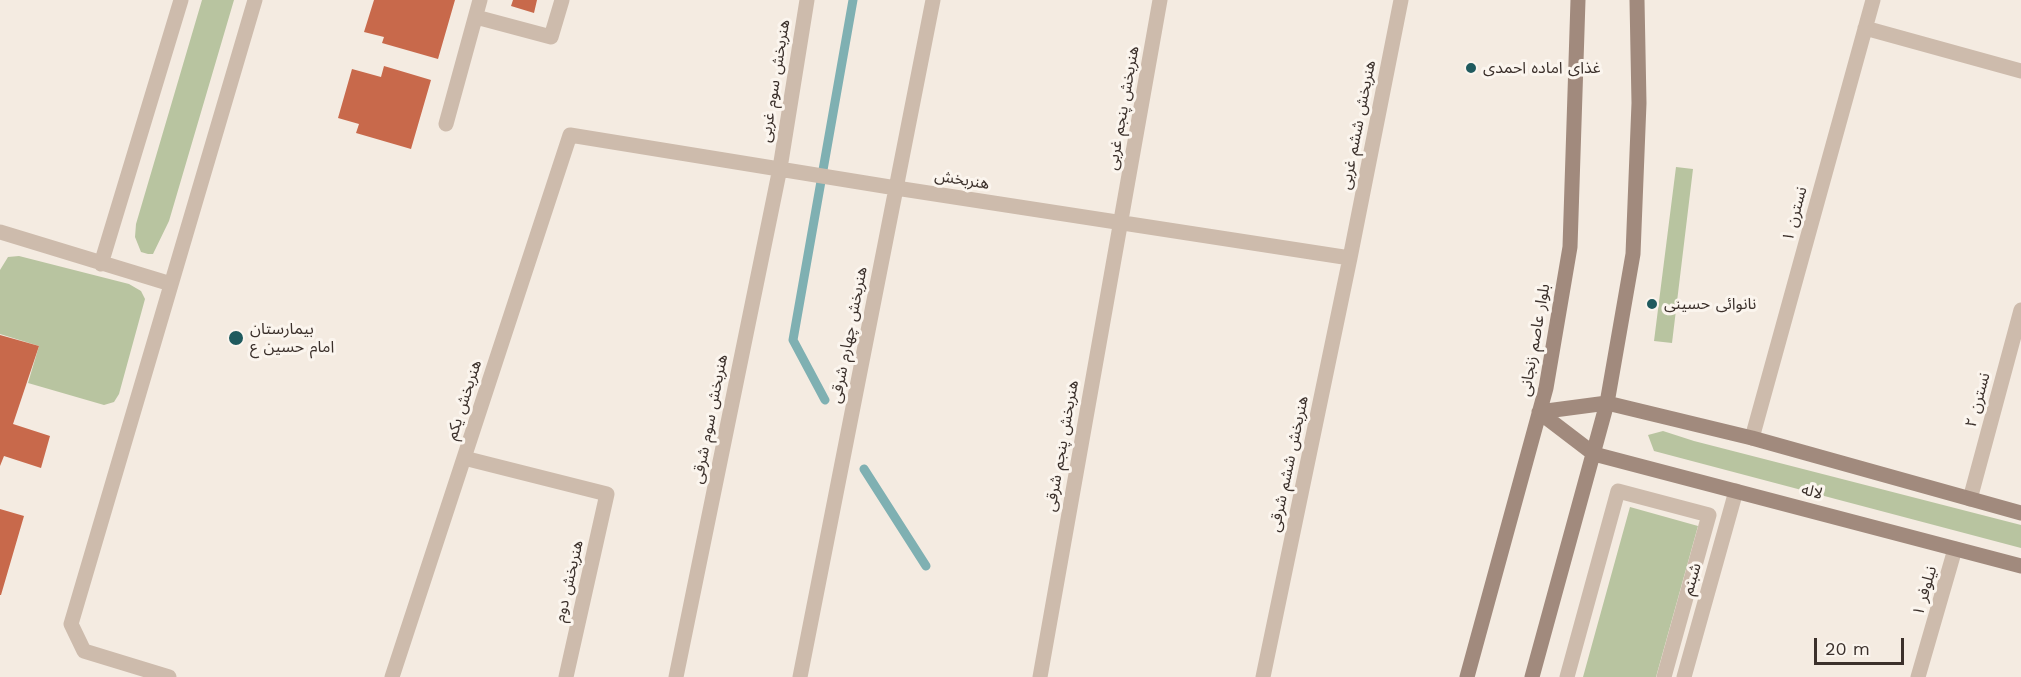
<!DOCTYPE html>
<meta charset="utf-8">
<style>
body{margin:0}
#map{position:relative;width:2021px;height:677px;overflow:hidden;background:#f4ebe1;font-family:"Work Sans",sans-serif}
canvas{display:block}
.scale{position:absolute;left:1814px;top:638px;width:90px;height:27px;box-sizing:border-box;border:3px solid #3b302b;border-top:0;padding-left:8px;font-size:18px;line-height:21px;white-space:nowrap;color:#3b302b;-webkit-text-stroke:4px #fbf5ee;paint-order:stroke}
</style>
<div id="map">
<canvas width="2021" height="677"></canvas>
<div class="scale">20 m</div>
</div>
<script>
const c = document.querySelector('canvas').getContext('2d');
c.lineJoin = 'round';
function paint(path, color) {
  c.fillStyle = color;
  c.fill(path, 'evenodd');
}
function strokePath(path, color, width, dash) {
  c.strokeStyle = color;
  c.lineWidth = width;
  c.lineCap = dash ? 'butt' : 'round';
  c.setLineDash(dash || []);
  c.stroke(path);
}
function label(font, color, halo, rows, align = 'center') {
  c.font = font + ' "Work Sans","Noto Sans Arabic",sans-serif';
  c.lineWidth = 6;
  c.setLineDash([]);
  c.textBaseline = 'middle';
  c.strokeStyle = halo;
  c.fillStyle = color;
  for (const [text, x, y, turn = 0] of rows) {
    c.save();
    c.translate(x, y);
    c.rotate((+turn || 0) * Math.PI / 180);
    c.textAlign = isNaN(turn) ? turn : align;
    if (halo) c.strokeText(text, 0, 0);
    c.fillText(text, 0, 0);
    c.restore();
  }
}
paint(new Path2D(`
 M 202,0 L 234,0 L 169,221 L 153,254 L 148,254 L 141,252 L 135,237 L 136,224 Z
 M 1676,167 L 1693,169 L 1672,343 L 1654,341 Z
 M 19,256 L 129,284 L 141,291 L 145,299 L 119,394 L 114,402 L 104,405 L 28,383 L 39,346 L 0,334 L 0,270 L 8,257 Z
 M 1663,431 L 1694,441 L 2021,525 L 2021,548 L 1654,451 L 1648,435 Z
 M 1630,507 L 1698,526 L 1656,677 L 1583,677 Z`), '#b8c4a0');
strokePath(new Path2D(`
 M 825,400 L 793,340 L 853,0
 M 864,469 L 926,566`), '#7fb0b2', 9);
paint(new Path2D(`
 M 374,0 L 455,0 L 438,59 L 382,43 L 384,37 L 364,32 Z
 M 513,0 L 537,0 L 534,13 L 511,6 Z
 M 384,66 L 431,80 L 411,149 L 356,133 L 359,124 L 338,118 L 352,69 L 381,77 Z
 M 0,335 L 39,346 L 13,424 L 50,436 L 41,468 L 4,456 L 0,466 Z
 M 0,509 L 24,516 L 1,595 L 0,595 Z`), '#c8694b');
strokePath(new Path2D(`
 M 476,17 L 551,37 L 562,0
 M 446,124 L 480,0
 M 0,232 L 171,284
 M 101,264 L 181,0
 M 169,677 L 84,651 L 71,624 L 255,0`), '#cdbbac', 15);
strokePath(new Path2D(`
 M 1567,677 L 1618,491 L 1709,515 L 1664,677`), '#cdbbac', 15);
strokePath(new Path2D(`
 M 1865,28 L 2021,71
 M 1752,438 L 1873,0
 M 464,458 L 607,494 L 566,677
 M 1970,499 L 2021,310
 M 392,677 L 570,135 L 896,188 L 1350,258
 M 676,677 L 780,168 L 807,0
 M 800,677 L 933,0
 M 1040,677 L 1160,0
 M 1263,677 L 1350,258 L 1401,0
 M 1918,677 L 1955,549`), '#cdbbac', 15);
strokePath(new Path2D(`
 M 1684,677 L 1736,491`), '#cdbbac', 15);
strokePath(new Path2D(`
 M 1539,412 L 1594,454 L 2021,566
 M 1539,412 L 1607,403 L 1752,438 L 2021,513
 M 1467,677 L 1546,388 L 1570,247 L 1578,0
 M 1532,677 L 1607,403 L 1633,254 L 1639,103 L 1637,0`), '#a18a7d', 15);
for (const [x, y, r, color] of [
 [1471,68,6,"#1f5a5e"],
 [1652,304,6,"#1f5a5e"],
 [236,338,8,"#1f5a5e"]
]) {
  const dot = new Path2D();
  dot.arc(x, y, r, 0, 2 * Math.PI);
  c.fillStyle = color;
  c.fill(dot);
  strokePath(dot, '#fbf5ee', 2);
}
label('16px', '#3b302b', '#fbf5ee', [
 ["غذای اماده احمدی",1483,68],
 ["نانوائی حسینی",1664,304],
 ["بیمارستان",250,329],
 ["امام حسین ع",250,347]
], 'left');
label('16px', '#3b302b', '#fbf5ee', [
 ["هنربخش سوم غربی",775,81,-81],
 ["هنربخش پنجم غربی",1123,108,-80],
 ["هنربخش ششم غربی",1358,125,-79],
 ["هنربخش",962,180,9],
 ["نسترن ۱",1795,214,-75],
 ["هنربخش چهارم شرقی",849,335,-79],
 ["بلوار عاصم زنجانی",1535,340,-80],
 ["هنربخش یکم",464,400,-72],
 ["نسترن ۲",1978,400,-75],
 ["هنربخش سوم شرقی",710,419,-79],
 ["هنربخش پنجم شرقی",1062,446,-80],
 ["هنربخش ششم شرقی",1289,464,-78],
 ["لاله",1812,492,15],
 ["شبنم",1692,579,-74],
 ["هنربخش دوم",569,581,-77],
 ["نیلوفر ۱",1925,591,-74]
]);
</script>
